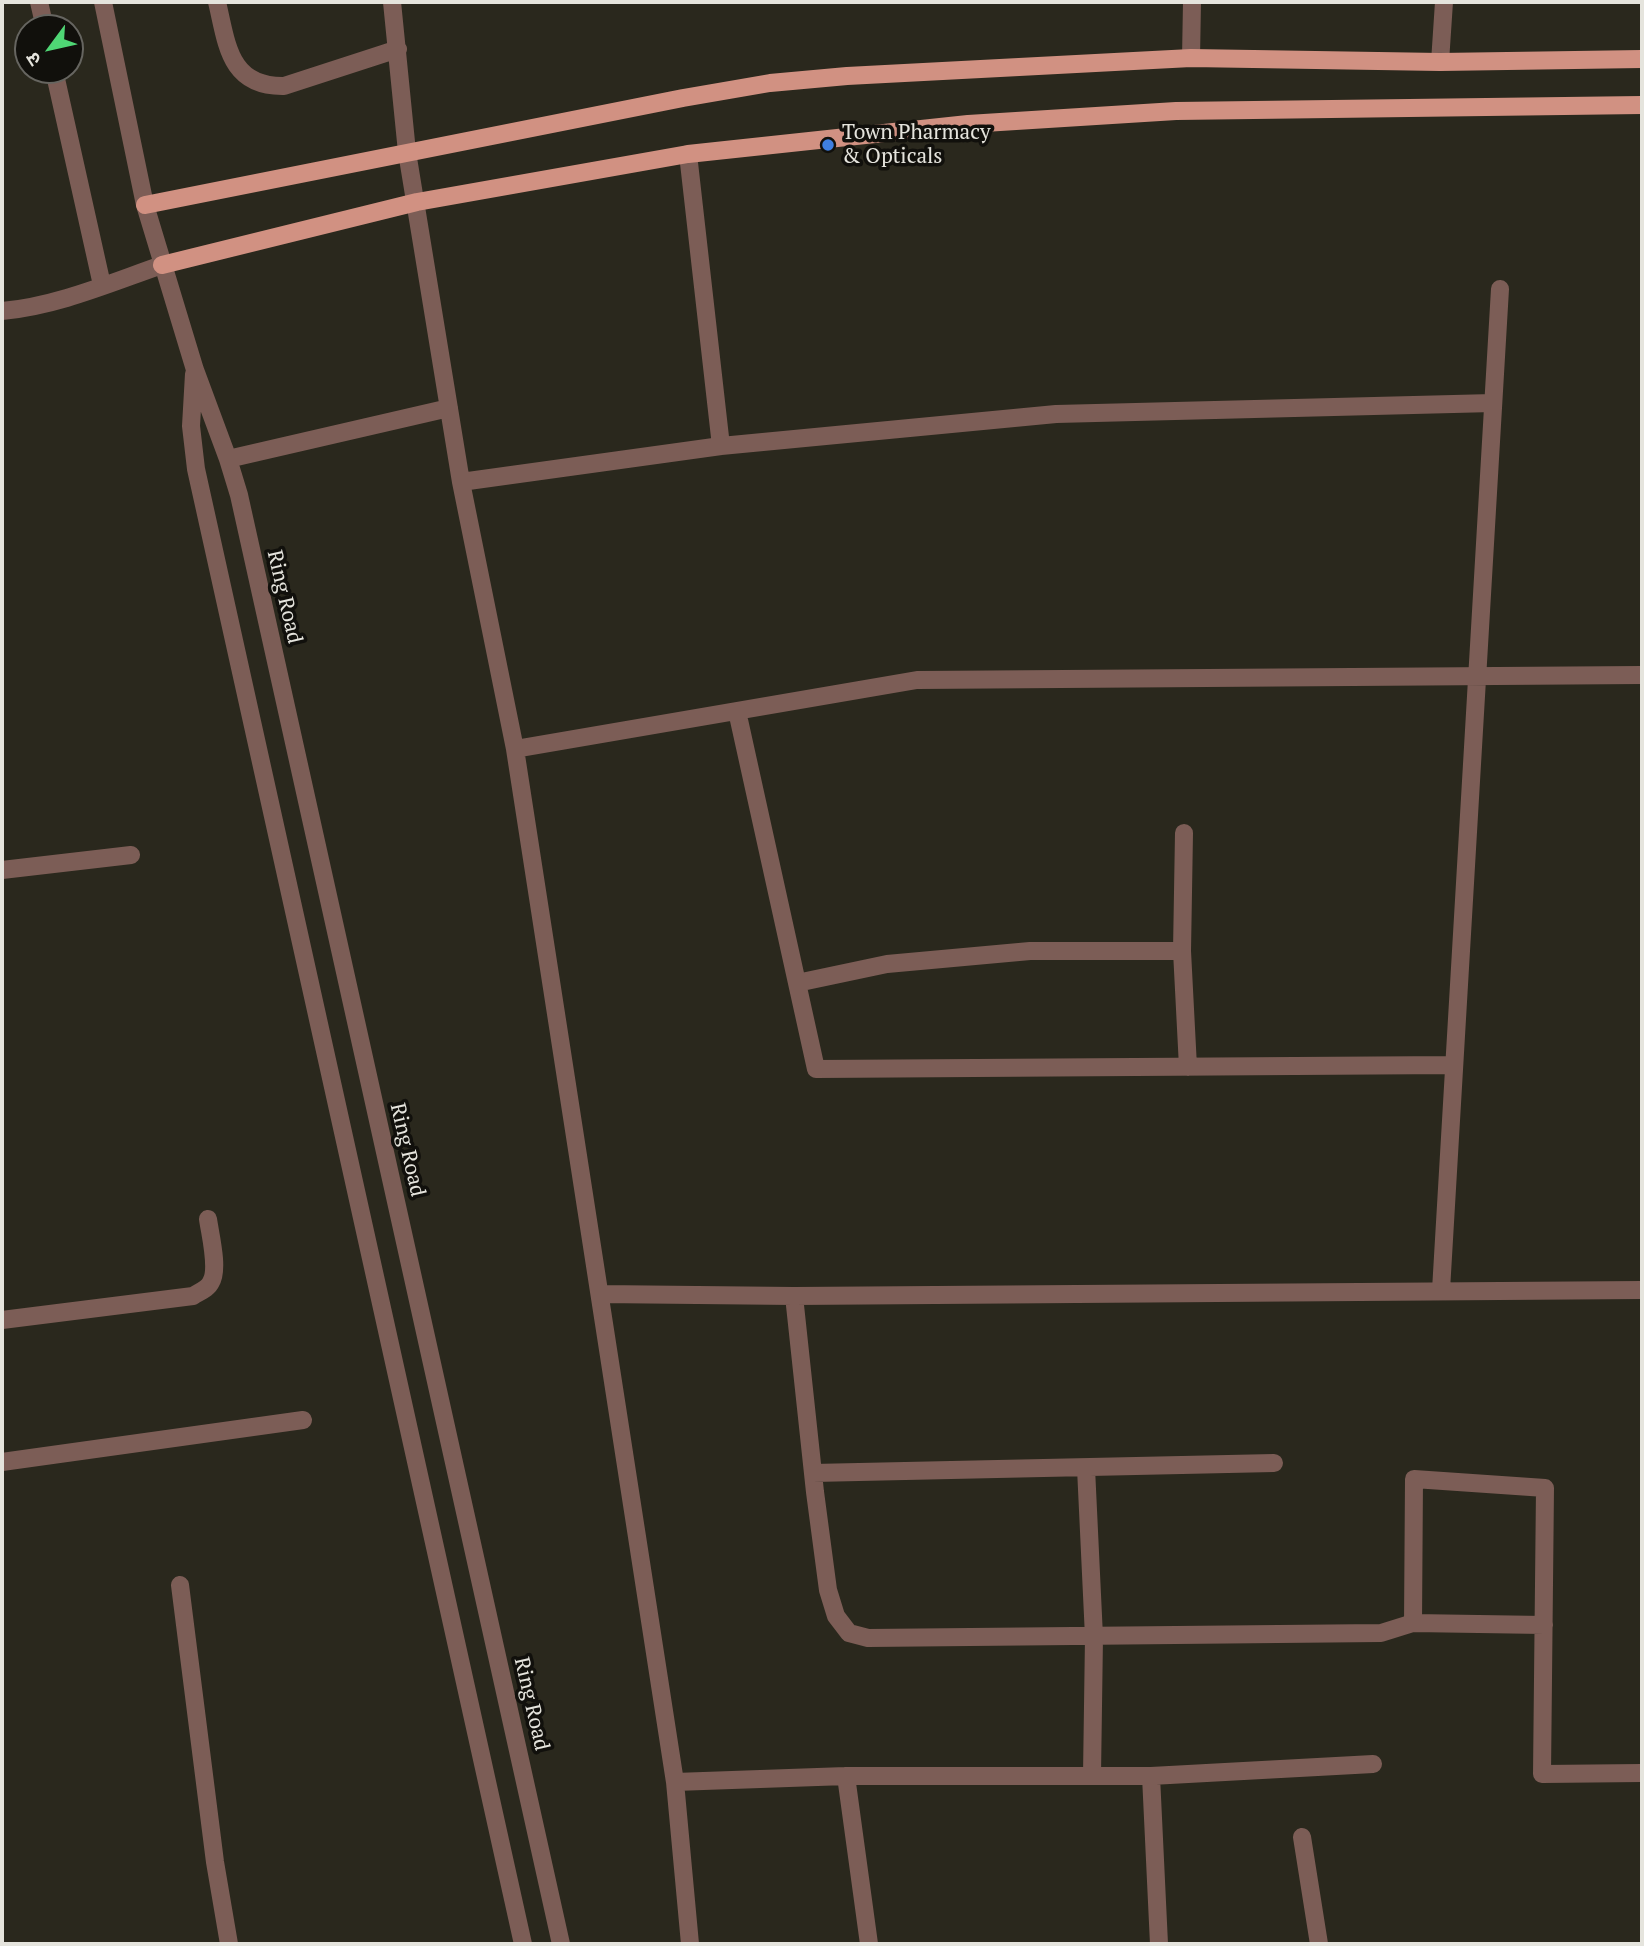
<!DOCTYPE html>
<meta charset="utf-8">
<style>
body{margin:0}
#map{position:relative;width:1644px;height:1946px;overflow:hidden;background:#2a281d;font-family:"PT Serif","Noto Sans Devanagari",serif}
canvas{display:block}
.frame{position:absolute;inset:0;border:4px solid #e5e4dd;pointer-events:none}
.north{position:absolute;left:14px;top:14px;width:70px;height:70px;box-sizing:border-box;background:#11100c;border:2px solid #666560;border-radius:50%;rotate:237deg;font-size:19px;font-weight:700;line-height:28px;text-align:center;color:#e5e4dd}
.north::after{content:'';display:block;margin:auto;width:24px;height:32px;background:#4fd675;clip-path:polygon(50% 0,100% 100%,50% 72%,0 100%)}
</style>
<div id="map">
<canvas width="1644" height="1946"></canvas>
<div class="frame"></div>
<div class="north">उ</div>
</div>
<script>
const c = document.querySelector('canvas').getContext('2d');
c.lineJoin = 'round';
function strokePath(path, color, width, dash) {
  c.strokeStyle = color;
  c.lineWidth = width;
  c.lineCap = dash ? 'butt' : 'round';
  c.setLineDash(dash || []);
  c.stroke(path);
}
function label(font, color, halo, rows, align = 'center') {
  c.font = font + ' "PT Serif",serif';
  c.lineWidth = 7;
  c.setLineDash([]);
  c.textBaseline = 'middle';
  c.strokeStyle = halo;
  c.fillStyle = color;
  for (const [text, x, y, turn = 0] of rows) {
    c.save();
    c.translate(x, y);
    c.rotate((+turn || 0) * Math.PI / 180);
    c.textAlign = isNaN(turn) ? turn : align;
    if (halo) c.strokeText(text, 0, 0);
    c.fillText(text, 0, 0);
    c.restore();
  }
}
strokePath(new Path2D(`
 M 39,2 L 45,28
 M 103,2 L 145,205 L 195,370 L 228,459 L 239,495 L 561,1944
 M 217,2 C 227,44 229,87 284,86 L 398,49
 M 392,2 L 407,152 L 461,482 L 515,749 L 675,1782 L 690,1944
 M 1191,58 L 1192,2
 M 1440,62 L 1444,2
 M 54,70 L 102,285
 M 688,154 L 721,446
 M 2,311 C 57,306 110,283 162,265
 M 194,374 L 191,426 L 196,469 L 523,1944
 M 228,459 L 449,408
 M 461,482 L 721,446 L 1056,414 L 1493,403
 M 737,711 L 816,1069 L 1454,1065
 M 515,749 L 917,680 L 1642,675
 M 2,870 L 131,855
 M 1182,951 L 1184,833
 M 797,983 L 887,964 L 1030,951 L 1182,951 L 1188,1067
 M 1441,1290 L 1500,289
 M 600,1294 L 794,1296 L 1642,1290
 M 794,1296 L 815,1492 L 828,1590 L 836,1616 L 849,1633 L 868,1638 L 1381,1633 L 1413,1623
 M 2,1320 L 193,1296 C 199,1292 208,1289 211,1282 C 219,1269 210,1234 208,1219
 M 2,1462 L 303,1420
 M 1086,1468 L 1094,1637 L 1092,1775
 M 813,1473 L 1274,1463
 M 180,1585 L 215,1862 L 229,1944
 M 1544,1625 L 1413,1623 L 1414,1479 L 1545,1488 L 1542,1774 L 1642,1773
 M 846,1776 L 869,1944
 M 1151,1776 L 1159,1944
 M 675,1782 L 846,1776 L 1151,1776 L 1373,1764
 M 1302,1837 L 1319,1944`), '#7c5d56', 18);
strokePath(new Path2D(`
 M 145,205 L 683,98 L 770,83 L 847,76 L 1191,58 L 1440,62 L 1642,59
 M 162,265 L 417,202 L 688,154 L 968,124 L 1176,111 L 1642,105`), '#d19182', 18);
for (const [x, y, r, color] of [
 [828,145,7,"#3f7fe0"]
]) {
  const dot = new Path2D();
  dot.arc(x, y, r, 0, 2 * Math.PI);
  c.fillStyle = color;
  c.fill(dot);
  strokePath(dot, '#11100c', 2.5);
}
label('21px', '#e5e4dd', '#11100c', [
 ["Town Pharmacy",842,133],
 ["& Opticals",842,157]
], 'left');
label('21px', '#e5e4dd', '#11100c', [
 ["Ring Road",284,597,77],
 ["Ring Road",407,1150,77],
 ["Ring Road",531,1704,77]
]);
</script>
